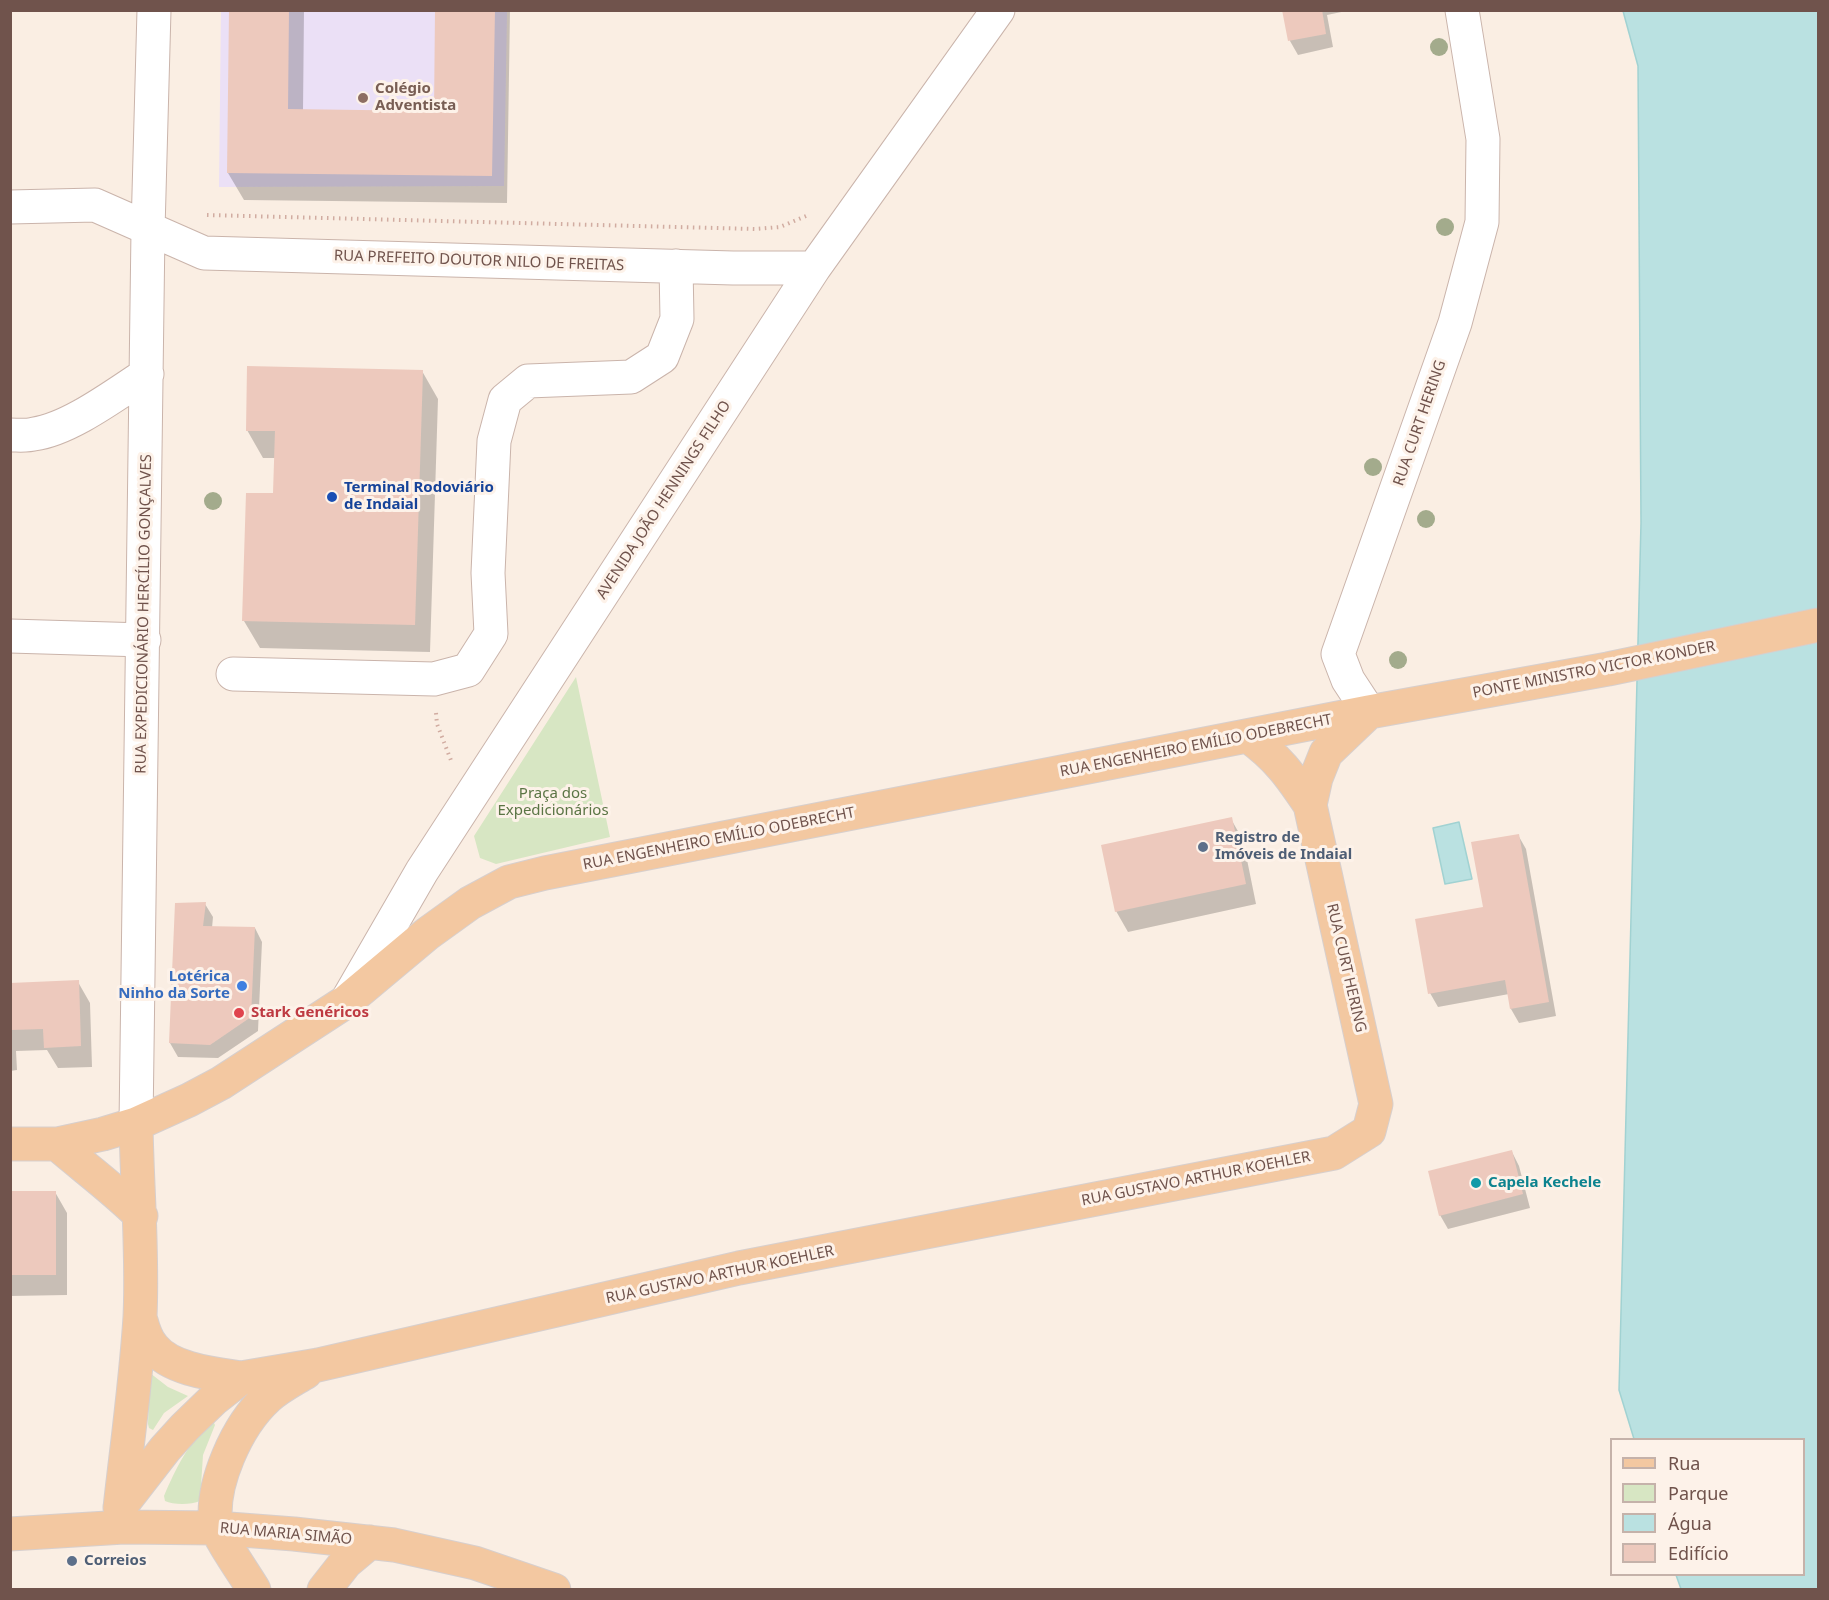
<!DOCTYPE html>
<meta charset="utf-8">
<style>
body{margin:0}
#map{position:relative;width:1829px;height:1600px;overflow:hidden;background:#faeee3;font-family:"Noto Sans",sans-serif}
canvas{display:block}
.frame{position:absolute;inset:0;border:12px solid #70534c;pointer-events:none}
.legend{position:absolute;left:1610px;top:1438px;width:195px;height:138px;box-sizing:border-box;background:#fdf2e9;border:2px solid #c5b2aa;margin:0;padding:8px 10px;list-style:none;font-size:18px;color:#70534c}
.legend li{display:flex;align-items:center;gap:12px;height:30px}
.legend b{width:30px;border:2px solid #c5b2aa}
</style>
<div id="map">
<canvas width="1829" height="1600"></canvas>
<div class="frame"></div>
<ul class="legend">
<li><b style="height:8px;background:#f3c8a1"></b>Rua</li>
<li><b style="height:16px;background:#d7e6c3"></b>Parque</li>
<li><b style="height:16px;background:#bae1e1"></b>Água</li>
<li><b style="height:16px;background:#edc9bd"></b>Edifício</li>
</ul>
</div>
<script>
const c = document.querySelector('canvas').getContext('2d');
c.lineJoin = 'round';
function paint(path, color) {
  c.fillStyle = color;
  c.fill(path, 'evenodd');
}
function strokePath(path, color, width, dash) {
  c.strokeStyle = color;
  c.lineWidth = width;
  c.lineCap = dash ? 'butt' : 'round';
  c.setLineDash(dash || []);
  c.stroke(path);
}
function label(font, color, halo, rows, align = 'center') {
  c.font = font + ' "Noto Sans",sans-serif';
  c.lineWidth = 6;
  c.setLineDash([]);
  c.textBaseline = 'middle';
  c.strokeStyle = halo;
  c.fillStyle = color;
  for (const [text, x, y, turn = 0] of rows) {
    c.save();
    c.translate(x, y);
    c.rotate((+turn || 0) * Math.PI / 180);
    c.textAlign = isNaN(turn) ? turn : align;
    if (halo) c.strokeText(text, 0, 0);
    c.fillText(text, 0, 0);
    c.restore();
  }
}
paint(new Path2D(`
 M 221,11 L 507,11 L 504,186 L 219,187 Z`), '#ebe0f6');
paint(new Path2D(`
 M 576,677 L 610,837 L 496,864 L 480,858 L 474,836 Z
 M 150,1373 L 168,1387 L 188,1396 L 164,1413 L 153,1430 L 149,1428 L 148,1424 Z
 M 213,1421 L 215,1425 L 203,1455 L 200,1501 C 191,1505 173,1505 165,1501 L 164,1496 C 176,1468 189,1441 213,1421 Z`), '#d7e6c3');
const water = new Path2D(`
 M 1623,11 L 1818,11 L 1818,1589 L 1681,1589 L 1676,1575 L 1804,1574 L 1804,1440 L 1634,1439 L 1619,1390 L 1641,523 L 1638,66 Z
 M 1459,822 L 1472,879 L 1445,884 L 1433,828 Z`);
paint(water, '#bae1e1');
strokePath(water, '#a1d2d2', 1.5);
paint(new Path2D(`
 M 230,10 L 304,10 L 303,111 L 435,112 L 437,10 L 510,10 L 507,203 L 244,200 L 228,173 Z
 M 1284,10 L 1351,10 L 1327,15 L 1333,47 L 1298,55 L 1290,41 Z
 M 422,371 L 438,399 L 430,652 L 260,648 L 244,621 L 274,495 L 275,458 L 263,458 L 247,430 Z
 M 1231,819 L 1243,840 L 1256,904 L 1128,932 L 1116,911 Z
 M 1518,835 L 1526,849 L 1556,1016 L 1519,1023 L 1511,1009 L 1509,994 L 1438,1007 L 1430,993 L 1484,908 Z
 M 177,904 L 205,904 L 213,917 L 212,928 L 255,928 L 262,942 L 258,1031 L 218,1058 L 178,1057 L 170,1043 Z
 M 78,982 L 90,1003 L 92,1067 L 58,1068 L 47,1050 L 16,1051 L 17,1070 L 10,1071 L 10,984 Z
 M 1512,1152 L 1519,1166 L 1530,1208 L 1448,1229 L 1440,1215 Z
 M 10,1192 L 55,1192 L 67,1213 L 67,1295 L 10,1296 Z`), '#0003');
paint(new Path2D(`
 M 229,10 L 289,10 L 288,109 L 434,111 L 435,10 L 495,10 L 492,176 L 227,173 Z
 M 1282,10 L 1322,10 L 1326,34 L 1288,41 Z
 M 247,366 L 423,370 L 415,625 L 242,621 L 246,493 L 273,493 L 275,431 L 246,431 Z
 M 1232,817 L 1246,884 L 1115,912 L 1101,845 Z
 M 1519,834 L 1549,1002 L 1510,1009 L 1505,980 L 1428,994 L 1415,919 L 1483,907 L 1471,842 Z
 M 206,902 L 203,926 L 255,927 L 251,1017 L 210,1045 L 169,1043 L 175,903 Z
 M 79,980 L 81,1046 L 44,1048 L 43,1029 L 10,1030 L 10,983 Z
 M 1512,1150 L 1523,1194 L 1439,1216 L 1428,1171 Z
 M 10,1191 L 56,1191 L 56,1275 L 10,1275 Z`), '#edc9bd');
const minor = new Path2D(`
 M 10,207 L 95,205 L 204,253 L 733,268 L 814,268
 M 10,435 C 18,435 27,436 34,434 C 70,429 116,394 147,374
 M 10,636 L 144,640
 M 233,674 L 434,679 L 468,670 L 491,634 L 488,573 L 494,441 L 505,400 L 528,381 L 631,377 L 662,357 L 677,319 L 676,266
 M 1369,712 L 1348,680 L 1338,654 L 1455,323 L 1482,222 L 1483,139 L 1462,10
 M 348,999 L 422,871 L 814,268 L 998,10
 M 136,1124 L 148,230 L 154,10`);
const major = new Path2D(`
 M 1310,805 L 1316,778 L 1326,753 L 1369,712
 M 10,1144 L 57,1144 L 103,1134 L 136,1124 L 189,1100 L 221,1083 L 347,1001 L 427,934 L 470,903 L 509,882 L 545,873 L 1369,712 L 1608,669 L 1818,625
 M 57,1144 C 85,1168 115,1190 141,1216
 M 140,1317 C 143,1328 145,1338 153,1347 C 171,1370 214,1374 241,1378
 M 120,1507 L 165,1449 L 185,1427 L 214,1399 L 241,1378 L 318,1365 L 739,1268 L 1334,1153 L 1369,1131 L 1376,1104 L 1310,805 C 1290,775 1278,758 1248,736
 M 120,1508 C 127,1445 136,1381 140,1317 C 143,1252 137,1188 136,1124
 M 10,1534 L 124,1527 L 216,1528 L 294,1534 L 394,1545 L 475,1563 L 554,1590
 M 254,1590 C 247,1578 218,1536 216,1526 C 210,1485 237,1425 268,1397 C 279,1387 293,1380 306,1372
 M 324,1590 L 346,1562 L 370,1542`);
strokePath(minor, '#cab4ab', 35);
strokePath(major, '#d7cfcd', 35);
strokePath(new Path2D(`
 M 207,215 L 755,229 L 780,227 L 806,216
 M 436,713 L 437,724 L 452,763`), '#d1aca1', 4, [1.5, 4.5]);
strokePath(minor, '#fff', 33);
strokePath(major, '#f3c8a1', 33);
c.fillStyle = '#a3ab8c';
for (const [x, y] of [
 [1439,47],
 [1445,227],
 [1373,467],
 [213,501],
 [1426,519],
 [1398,660]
]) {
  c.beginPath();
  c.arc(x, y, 9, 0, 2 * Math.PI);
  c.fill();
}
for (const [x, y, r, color] of [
 [363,98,6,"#8d6e63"],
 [332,497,6,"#1a4fb4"],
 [1203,847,6,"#5c6f8a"],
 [242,986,6,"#3f7fe0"],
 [239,1013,6,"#e0444e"],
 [1476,1183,6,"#0f9aa8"],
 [72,1561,6,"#5c6f8a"]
]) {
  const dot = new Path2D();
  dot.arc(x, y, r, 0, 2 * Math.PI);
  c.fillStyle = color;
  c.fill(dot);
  strokePath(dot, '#fdf2e9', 2);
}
label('bold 15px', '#785e54', '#fdf2e9', [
 ["Colégio",375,89],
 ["Adventista",375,106]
], 'left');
label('15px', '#70534c', '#fdf2e9', [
 ["RUA PREFEITO DOUTOR NILO DE FREITAS",479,261,2],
 ["RUA CURT HERING",1420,423,-71],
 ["AVENIDA JOÃO HENNINGS FILHO",664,500,-57],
 ["RUA EXPEDICIONÁRIO HERCÍLIO GONÇALVES",144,614,-89],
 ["PONTE MINISTRO VICTOR KONDER",1594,670,-11],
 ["RUA ENGENHEIRO EMÍLIO ODEBRECHT",1196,746,-11],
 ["RUA ENGENHEIRO EMÍLIO ODEBRECHT",719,839,-11],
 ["RUA CURT HERING",1346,968,77],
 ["RUA GUSTAVO ARTHUR KOEHLER",1196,1179,-11],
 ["RUA GUSTAVO ARTHUR KOEHLER",720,1275,-12],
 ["RUA MARIA SIMÃO",286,1534,5]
]);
label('bold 15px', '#164399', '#fdf2e9', [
 ["Terminal Rodoviário",344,488],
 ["de Indaial",344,505]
], 'left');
label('15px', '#5b7545', '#fdf2e9', [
 ["Praça dos",553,794],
 ["Expedicionários",553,811]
]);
label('bold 15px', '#4e5e75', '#fdf2e9', [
 ["Registro de",1215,838],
 ["Imóveis de Indaial",1215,855],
 ["Correios",84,1561]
], 'left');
label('bold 15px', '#366cbe', '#fdf2e9', [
 ["Lotérica",230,977],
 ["Ninho da Sorte",230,994]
], 'right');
label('bold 15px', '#be3a42', '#fdf2e9', [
 ["Stark Genéricos",251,1013]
], 'left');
label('bold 15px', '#0d838f', '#fdf2e9', [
 ["Capela Kechele",1488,1183]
], 'left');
</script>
